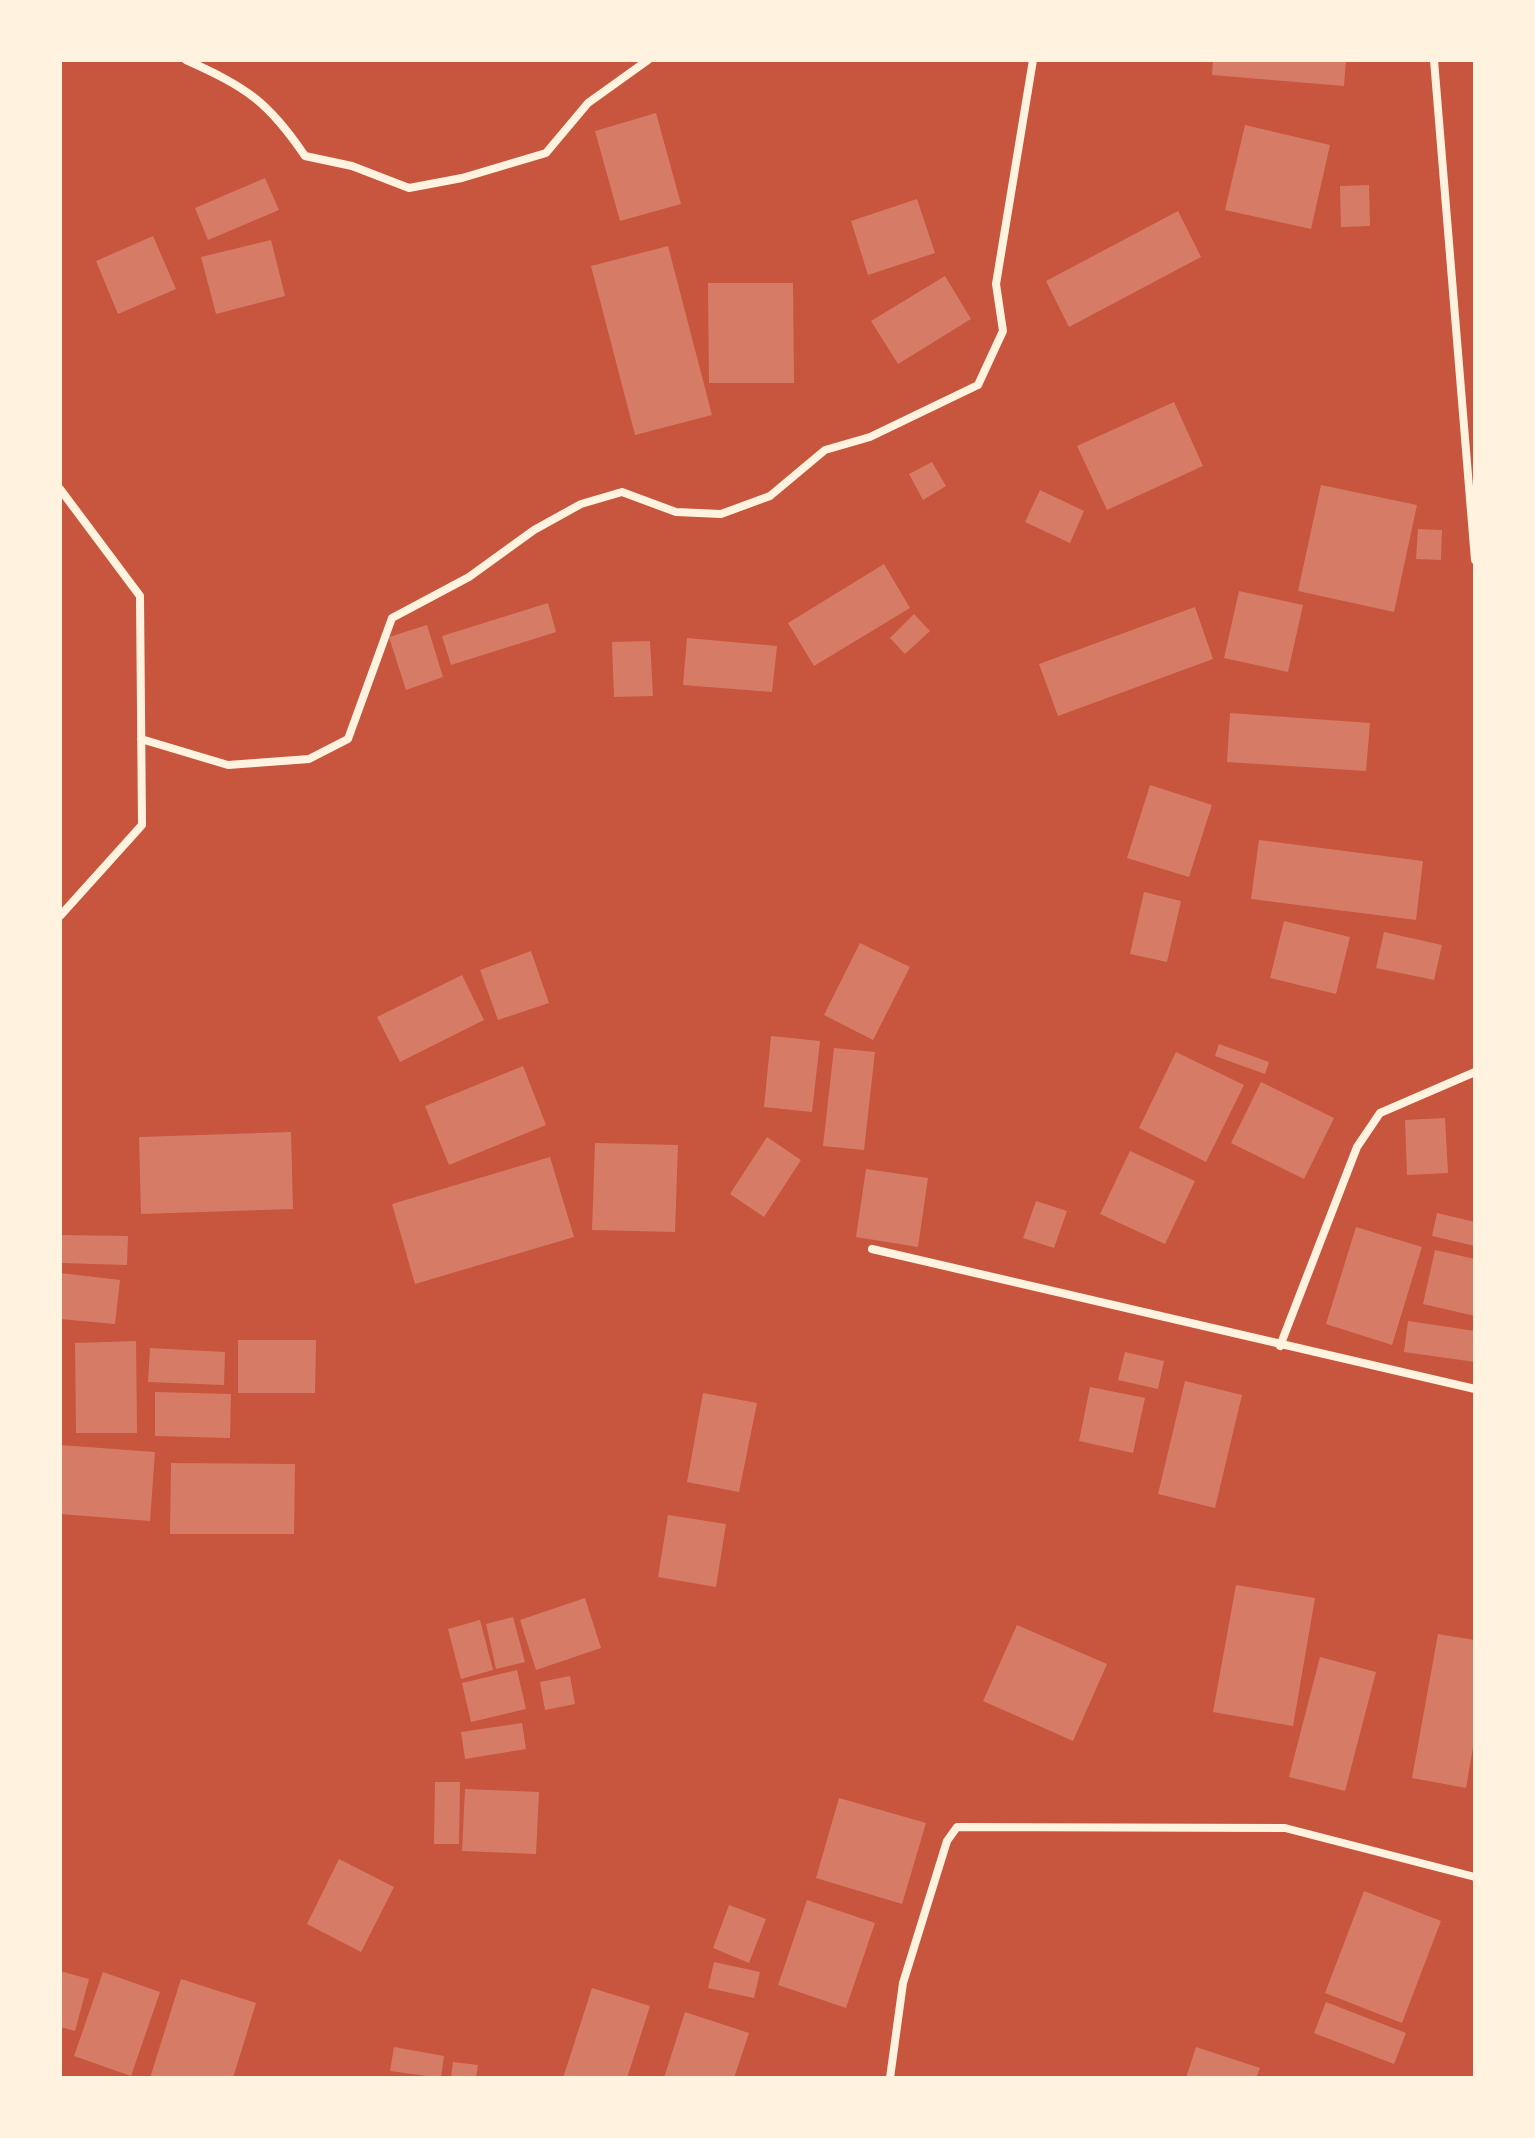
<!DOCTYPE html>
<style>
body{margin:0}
#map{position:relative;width:1535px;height:2138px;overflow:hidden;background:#c8553d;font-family:Lato,sans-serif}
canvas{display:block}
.frame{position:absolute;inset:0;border:62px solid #fff3e0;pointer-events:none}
</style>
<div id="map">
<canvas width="1535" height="2138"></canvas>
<div class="frame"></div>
</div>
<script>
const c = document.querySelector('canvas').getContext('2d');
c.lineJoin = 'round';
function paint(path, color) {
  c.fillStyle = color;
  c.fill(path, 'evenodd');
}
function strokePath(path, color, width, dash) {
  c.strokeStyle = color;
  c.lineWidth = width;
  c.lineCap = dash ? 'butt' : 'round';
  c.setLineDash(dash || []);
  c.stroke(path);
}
paint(new Path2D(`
 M 1213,60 L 1346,60 L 1344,86 L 1212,75 Z
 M 656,113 L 681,204 L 620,221 L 595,131 Z
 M 1245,125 L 1330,145 L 1311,229 L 1225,210 Z
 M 265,178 L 279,210 L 208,240 L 195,208 Z
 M 1369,185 L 1370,226 L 1341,227 L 1340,186 Z
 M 917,199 L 935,253 L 868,275 L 851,221 Z
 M 1178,211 L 1201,257 L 1069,327 L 1046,281 Z
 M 153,236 L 176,289 L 118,314 L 96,261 Z
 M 271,240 L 285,296 L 216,314 L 201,257 Z
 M 668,246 L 712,415 L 635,435 L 591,266 Z
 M 945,276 L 971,319 L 898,364 L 871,321 Z
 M 708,283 L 793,283 L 794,383 L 709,383 Z
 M 1174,402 L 1203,466 L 1107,510 L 1077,446 Z
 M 932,462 L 946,486 L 923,500 L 909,474 Z
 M 1321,485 L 1417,505 L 1394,612 L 1298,591 Z
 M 1040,490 L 1084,511 L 1070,543 L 1025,522 Z
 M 1418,529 L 1442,530 L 1441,560 L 1416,559 Z
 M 884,564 L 910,608 L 814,666 L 788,623 Z
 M 1239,591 L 1303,605 L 1288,672 L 1224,658 Z
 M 548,603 L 556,632 L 451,665 L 442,636 Z
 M 1195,607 L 1213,659 L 1058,716 L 1039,664 Z
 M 914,614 L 930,631 L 905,654 L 890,638 Z
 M 427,625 L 443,677 L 406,690 L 389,637 Z
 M 687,638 L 777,646 L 772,692 L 683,685 Z
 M 650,641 L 653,696 L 614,697 L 612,642 Z
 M 1230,713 L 1370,723 L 1366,771 L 1227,762 Z
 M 1150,785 L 1212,805 L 1189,877 L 1127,858 Z
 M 1259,840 L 1423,861 L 1416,920 L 1251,899 Z
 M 1144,892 L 1181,901 L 1167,962 L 1130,954 Z
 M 1284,921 L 1350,937 L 1336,994 L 1270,978 Z
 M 1384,932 L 1442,945 L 1434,980 L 1376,968 Z
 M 860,943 L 910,967 L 873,1040 L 824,1015 Z
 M 531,951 L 549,1003 L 498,1020 L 480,970 Z
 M 462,975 L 484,1020 L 400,1062 L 377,1017 Z
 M 771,1036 L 820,1041 L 812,1112 L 764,1107 Z
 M 1219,1044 L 1269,1062 L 1265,1074 L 1215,1056 Z
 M 834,1048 L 875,1052 L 864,1150 L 823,1146 Z
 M 1176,1052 L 1244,1085 L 1206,1162 L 1139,1128 Z
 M 523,1066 L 546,1125 L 449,1165 L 425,1106 Z
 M 1261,1082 L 1334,1118 L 1304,1179 L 1231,1143 Z
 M 1445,1118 L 1448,1173 L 1407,1175 L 1405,1120 Z
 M 291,1132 L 293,1209 L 141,1214 L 139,1137 Z
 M 767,1137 L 801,1160 L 764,1217 L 730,1194 Z
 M 595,1143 L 678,1145 L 675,1232 L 592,1230 Z
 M 1130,1151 L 1195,1181 L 1165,1244 L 1100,1214 Z
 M 550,1157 L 574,1237 L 415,1284 L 392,1204 Z
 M 866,1169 L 928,1178 L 918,1247 L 856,1237 Z
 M 1036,1201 L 1067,1211 L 1054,1248 L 1023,1238 Z
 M 1437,1213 L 1475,1222 L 1475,1246 L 1432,1236 Z
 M 1356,1227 L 1422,1247 L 1392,1345 L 1326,1324 Z
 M 60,1235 L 128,1236 L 127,1265 L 60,1263 Z
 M 1435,1250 L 1475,1259 L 1475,1316 L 1423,1304 Z
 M 60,1273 L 120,1280 L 115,1324 L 60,1319 Z
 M 1408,1321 L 1475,1331 L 1475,1362 L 1404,1352 Z
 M 238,1340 L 316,1340 L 315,1393 L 238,1393 Z
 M 136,1341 L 137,1433 L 76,1433 L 75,1343 Z
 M 150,1348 L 225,1352 L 224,1385 L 148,1382 Z
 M 1125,1352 L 1164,1361 L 1158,1389 L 1118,1380 Z
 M 1185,1381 L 1242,1395 L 1215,1508 L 1158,1494 Z
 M 1090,1387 L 1145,1398 L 1133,1453 L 1079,1441 Z
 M 155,1392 L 231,1394 L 230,1438 L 155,1436 Z
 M 703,1393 L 757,1403 L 739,1492 L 687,1482 Z
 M 60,1445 L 155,1452 L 150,1521 L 60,1514 Z
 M 171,1463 L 295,1464 L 294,1534 L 170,1534 Z
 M 668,1515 L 726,1524 L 716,1587 L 658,1577 Z
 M 1236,1585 L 1315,1598 L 1293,1726 L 1213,1712 Z
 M 585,1598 L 601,1648 L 536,1670 L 520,1620 Z
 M 513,1617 L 525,1662 L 496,1669 L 486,1624 Z
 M 480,1620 L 493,1670 L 461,1679 L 448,1629 Z
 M 1017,1625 L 1107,1664 L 1073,1741 L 983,1701 Z
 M 1438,1634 L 1475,1640 L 1475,1736 L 1466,1788 L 1412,1778 Z
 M 1320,1657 L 1376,1672 L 1345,1791 L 1289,1777 Z
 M 517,1670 L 526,1709 L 471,1722 L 462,1683 Z
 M 570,1676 L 575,1704 L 545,1710 L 540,1682 Z
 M 522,1723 L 526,1749 L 465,1759 L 461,1732 Z
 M 435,1782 L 460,1782 L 459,1844 L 434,1844 Z
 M 465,1789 L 539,1792 L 536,1854 L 462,1851 Z
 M 839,1798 L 926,1823 L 902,1904 L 816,1878 Z
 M 339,1859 L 394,1887 L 361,1952 L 307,1924 Z
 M 1364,1891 L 1441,1921 L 1402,2023 L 1325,1993 Z
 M 807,1900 L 875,1923 L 846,2008 L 778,1985 Z
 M 729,1905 L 766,1919 L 749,1963 L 713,1948 Z
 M 714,1962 L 760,1972 L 754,1998 L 708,1988 Z
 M 60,1971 L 89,1979 L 75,2031 L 60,2027 Z
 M 103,1972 L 160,1992 L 131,2076 L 74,2056 Z
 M 181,1979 L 256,2003 L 233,2078 L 150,2078 Z
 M 592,1988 L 650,2006 L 627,2078 L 563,2078 Z
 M 1326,2002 L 1406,2033 L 1394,2064 L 1314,2033 Z
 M 685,2012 L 749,2033 L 734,2078 L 664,2078 Z
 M 394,2047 L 444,2056 L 441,2078 L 390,2071 Z
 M 1196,2047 L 1260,2068 L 1256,2078 L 1186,2078 Z
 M 453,2062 L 478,2065 L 476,2078 L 451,2078 Z`), '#d67c66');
strokePath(new Path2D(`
 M 186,60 C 246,87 268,101 305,156 L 352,166 L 409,188 L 462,178 L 546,153 L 588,103 L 648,60
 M 1434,60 L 1475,560
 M 60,489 L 140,596 L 142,825 L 60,916
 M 141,739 L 228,765 L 309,759 L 348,739 L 392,618 L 469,577 L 534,530 L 581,504 L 622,492 L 676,512 L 721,514 L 770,496 L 825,450 L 870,437 L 978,385 L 1003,331 L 996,284 L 1033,60
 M 872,1249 L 1475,1389
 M 1280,1346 L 1357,1147 L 1380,1113 L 1475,1072
 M 890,2078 L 903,1983 L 947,1841 L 957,1827 L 1285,1828 L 1475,1877`), '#fff3e0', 8);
</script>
